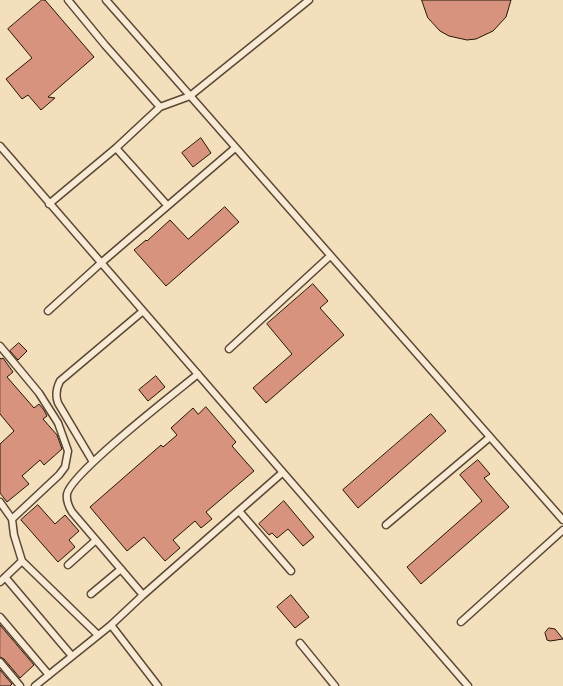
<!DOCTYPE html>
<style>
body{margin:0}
canvas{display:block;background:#f4dfbd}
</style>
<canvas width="563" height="686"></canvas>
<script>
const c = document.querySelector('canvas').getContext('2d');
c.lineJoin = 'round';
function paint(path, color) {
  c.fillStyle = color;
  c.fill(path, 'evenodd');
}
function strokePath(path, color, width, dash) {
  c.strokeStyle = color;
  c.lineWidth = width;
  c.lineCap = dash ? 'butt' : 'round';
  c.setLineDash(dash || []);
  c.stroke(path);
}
const building = new Path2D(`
 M 42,0 L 45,0 L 94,57 L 48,97 L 55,98 L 41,110 L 28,95 L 22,99 L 6,79 L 32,58 L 8,29 Z
 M 422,0 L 511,0 L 506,17 L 493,31 L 476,39 L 467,40 L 449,36 L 440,31 L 428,18 Z
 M 201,138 L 211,153 L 193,167 L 182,153 Z
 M 225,207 L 239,222 L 166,286 L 134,250 L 146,240 L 147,241 L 170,220 L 188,239 Z
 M 313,284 L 328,301 L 320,308 L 344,335 L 266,403 L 253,388 L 292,354 L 267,324 Z
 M 19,343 L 27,351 L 18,360 L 10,351 Z
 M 0,358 L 1,359 L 3,358 L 13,372 L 7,377 L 34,408 L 39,404 L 44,410 L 47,416 L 43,419 L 57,435 L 62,449 L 44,465 L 40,460 L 22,476 L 29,484 L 7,502 L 0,493 L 0,444 L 14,431 L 0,414 Z
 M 156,376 L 165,387 L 148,401 L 139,390 Z
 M 206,407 L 236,442 L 232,446 L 254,471 L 206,512 L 212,519 L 201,528 L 195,521 L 173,540 L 180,548 L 165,561 L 144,537 L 127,551 L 90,507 L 161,445 L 163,447 L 177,435 L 171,428 L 193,408 L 198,414 Z
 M 431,414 L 446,431 L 358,508 L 343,490 Z
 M 478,460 L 490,474 L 484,478 L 509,507 L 421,584 L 407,567 L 482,501 L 460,475 Z
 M 284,501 L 314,537 L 303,546 L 288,529 L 277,538 L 272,533 L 269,535 L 259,524 Z
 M 38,505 L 55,524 L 65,515 L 79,531 L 69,540 L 75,547 L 58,562 L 21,520 Z
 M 291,595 L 309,617 L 295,628 L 277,607 Z
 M 0,625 L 34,665 L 20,678 L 4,659 L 0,657 Z
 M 549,628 L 555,629 L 563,639 L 550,641 L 547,640 L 545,633 Z
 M 0,670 L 12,684 L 10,686 L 0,686 Z`);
paint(building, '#d7937e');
strokePath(building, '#251506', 1);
const service = new Path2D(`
 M 68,0 L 105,45 L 160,107
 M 106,0 L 563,520
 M 0,146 L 468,686
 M 116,148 L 167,205
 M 49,204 L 116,148 L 160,107 L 190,96 L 309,0
 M 48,311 L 101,263 L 235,148
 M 0,346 L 39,393 L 58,423 L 68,451 L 65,467 L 59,475 L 12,519
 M 229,349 L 330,256
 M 93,462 L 58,403 C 55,395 56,389 60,381 L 143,311
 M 0,502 L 12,519 L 14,535 L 22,561
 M 239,511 L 291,571
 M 386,525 L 490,437
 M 68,565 L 96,540
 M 5,577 L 72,656
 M 0,582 L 22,561 L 98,635
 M 91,594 L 121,569
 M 143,595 L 72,512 C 69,507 66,501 67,494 C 71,473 176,392 198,374
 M 0,617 L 49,675
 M 461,622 L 563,530
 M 111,625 L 158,686
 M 300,643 L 335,686
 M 0,662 L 20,686
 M 35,686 L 111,625 L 143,595 L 282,473`);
strokePath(service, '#594834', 9);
strokePath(service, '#f8ead4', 6);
</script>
